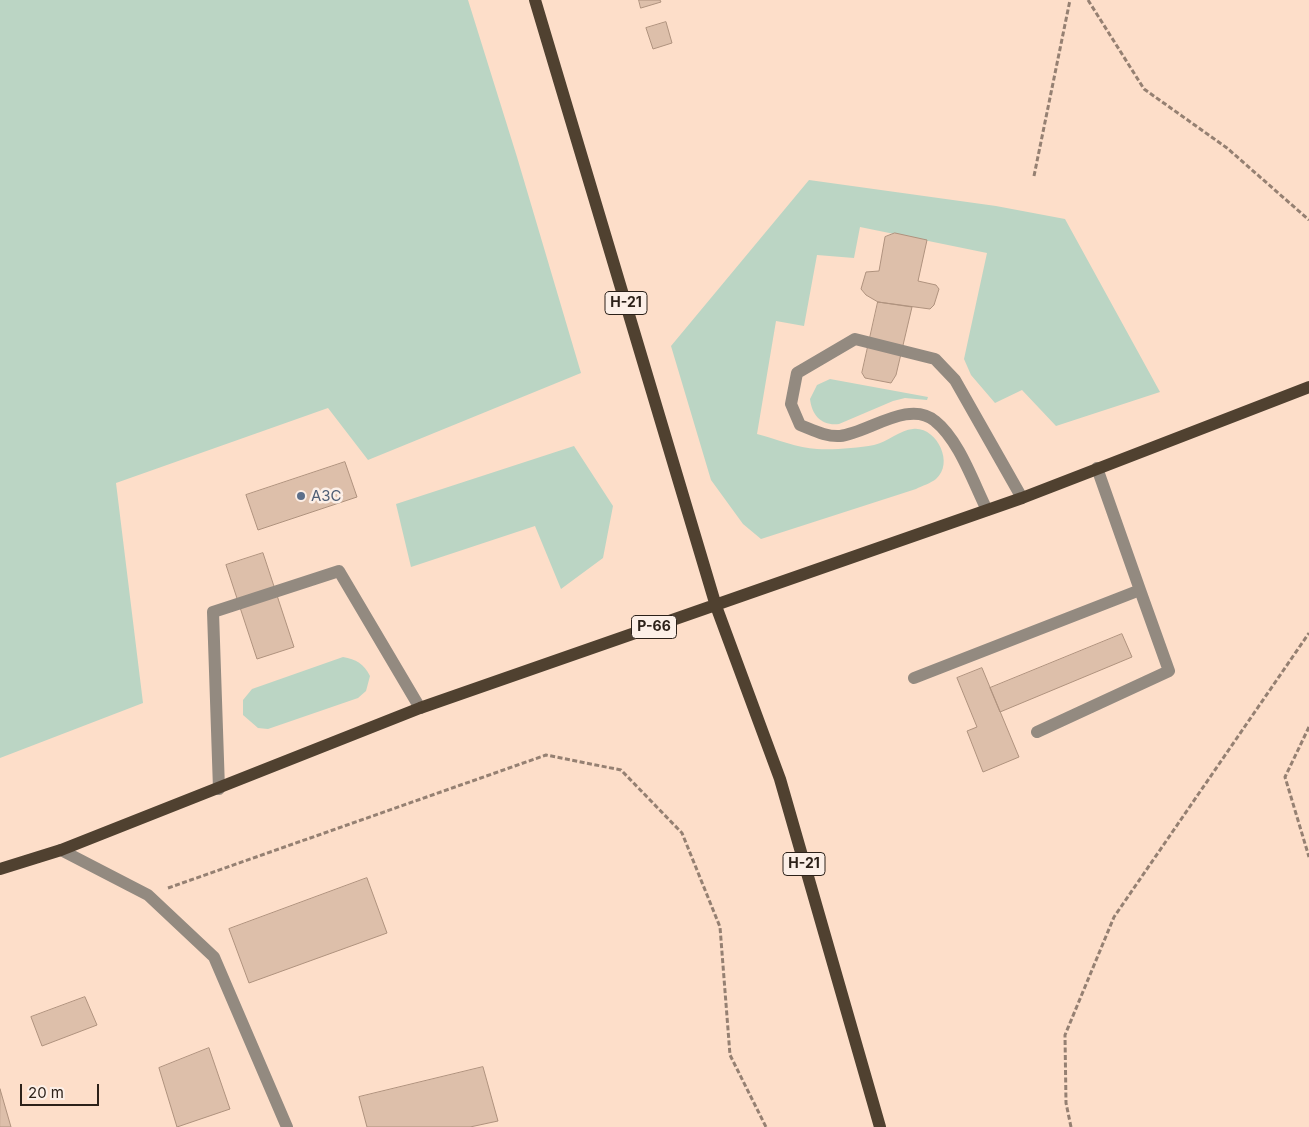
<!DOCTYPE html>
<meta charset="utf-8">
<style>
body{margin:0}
#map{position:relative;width:1309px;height:1127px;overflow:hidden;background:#fddec9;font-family:Inter,sans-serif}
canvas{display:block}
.scale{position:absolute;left:20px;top:1084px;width:79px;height:22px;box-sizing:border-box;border:2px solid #2c2119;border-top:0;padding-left:6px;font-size:15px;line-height:18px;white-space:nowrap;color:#2c2119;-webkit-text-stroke:4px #fcefe7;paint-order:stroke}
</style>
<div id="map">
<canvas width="1309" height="1127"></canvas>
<div class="scale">20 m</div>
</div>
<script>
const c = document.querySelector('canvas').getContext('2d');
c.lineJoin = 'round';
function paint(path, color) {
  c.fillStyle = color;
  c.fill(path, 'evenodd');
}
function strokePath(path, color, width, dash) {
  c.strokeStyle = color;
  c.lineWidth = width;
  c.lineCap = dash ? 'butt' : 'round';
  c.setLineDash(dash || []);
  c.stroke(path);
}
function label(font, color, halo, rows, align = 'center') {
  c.font = font + ' Inter,sans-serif';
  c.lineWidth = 5;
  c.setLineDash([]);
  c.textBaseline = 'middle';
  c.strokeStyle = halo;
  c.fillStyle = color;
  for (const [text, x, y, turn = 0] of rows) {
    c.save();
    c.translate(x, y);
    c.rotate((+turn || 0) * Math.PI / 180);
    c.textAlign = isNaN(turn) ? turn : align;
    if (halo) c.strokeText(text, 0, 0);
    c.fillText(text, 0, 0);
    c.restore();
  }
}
paint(new Path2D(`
 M 0,0 L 468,0 L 517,157 L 581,373 L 368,460 L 328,408 L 116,483 L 143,703 L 0,758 Z
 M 809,180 L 996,206 L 1065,219 L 1160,392 L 1056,426 L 1022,390 L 995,403 L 971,375 L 964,359 L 987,253 L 860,227 L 854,258 L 817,255 L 804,326 L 776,321 L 757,434 C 776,439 798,448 817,449 C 834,450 857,448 874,445 C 887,442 900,430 913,429 C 936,426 955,463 936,479 C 931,483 922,486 916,489 L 761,539 L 743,524 L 711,480 L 671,346 Z
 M 830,379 L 928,397 L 927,400 L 905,398 L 893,401 L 839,424 C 822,426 812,416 810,399 L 817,385 Z
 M 574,446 L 613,506 L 603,558 L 561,589 L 535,526 L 411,567 L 396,504 Z
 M 343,657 C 356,659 364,664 370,676 L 366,691 L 358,698 L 268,729 L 258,728 L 243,715 L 243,700 L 252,689 Z`), '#bbd5c4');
const building = new Path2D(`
 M 639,0 L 660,0 L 661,2 L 641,8 Z
 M 666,22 L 672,43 L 653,49 L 646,28 Z
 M 895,233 L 927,240 L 918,281 L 936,285 L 939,289 L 934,305 L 930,309 L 878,302 L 866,295 L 861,289 L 866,272 L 879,271 L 885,237 Z
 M 878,302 L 912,307 L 896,375 L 891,383 L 865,378 L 862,373 Z
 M 345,462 L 357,497 L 258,530 L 246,495 Z
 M 263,553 L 294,647 L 257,659 L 226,565 Z
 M 1122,634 L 1132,657 L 1000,712 L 990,688 Z
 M 982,668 L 1019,757 L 983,772 L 967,731 L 977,727 L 957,678 Z
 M 367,878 L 387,933 L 249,983 L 229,929 Z
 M 85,997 L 97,1025 L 42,1046 L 31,1017 Z
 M 209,1048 L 230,1109 L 177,1127 L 159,1068 Z
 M 483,1067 L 498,1121 L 470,1127 L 367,1127 L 359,1097 Z
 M 0,1089 L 11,1127 L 0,1127 Z`);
paint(building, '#ddbfaa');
strokePath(building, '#af927e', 1);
strokePath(new Path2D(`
 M 1088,0 L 1144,89 L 1227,148 L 1309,220
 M 1034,176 L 1070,0
 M 1309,727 L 1285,777 L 1309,857
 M 168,888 L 546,755 L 621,770 L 682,833 L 720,927 L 730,1055 L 766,1127
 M 1071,1127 L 1066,1103 L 1065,1035 L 1114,917 L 1309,633`), '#958072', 3, [5, 2.5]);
strokePath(new Path2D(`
 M 987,510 C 973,482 959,440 935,421 C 909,399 868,433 840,436 C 826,437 813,430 800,425 L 791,404 L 797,373 L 855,339 L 935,359 L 955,380 L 1022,498
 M 914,678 L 1140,590 L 1097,468
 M 1037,732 L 1169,671 L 1140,590
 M 219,789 L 213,612 L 339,571 L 420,708
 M 61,850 L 148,895 L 214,957 L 287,1127`), '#938a80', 12);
strokePath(new Path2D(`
 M 535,0 L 716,606 L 780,779 L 880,1127
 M 0,869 L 61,850 L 420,708 L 1022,498 L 1309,387`), '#504130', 12);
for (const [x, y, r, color] of [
 [301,496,5,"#5c6f8a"]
]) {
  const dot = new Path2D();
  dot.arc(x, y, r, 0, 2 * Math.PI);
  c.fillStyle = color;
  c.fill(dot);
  strokePath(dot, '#fcefe7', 2);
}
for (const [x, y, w] of [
 [626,303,42],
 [654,627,45],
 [804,864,42]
]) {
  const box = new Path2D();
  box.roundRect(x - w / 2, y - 11.5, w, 23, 4);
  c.fillStyle = '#fcefe7';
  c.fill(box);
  strokePath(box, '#2c2119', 1);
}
label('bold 14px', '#2c2119', null, [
 ["Н-21",626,303],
 ["Р-66",654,627],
 ["Н-21",804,864]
]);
label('15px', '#4e5e75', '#fcefe7', [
 ["АЗС",311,496]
], 'left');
</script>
